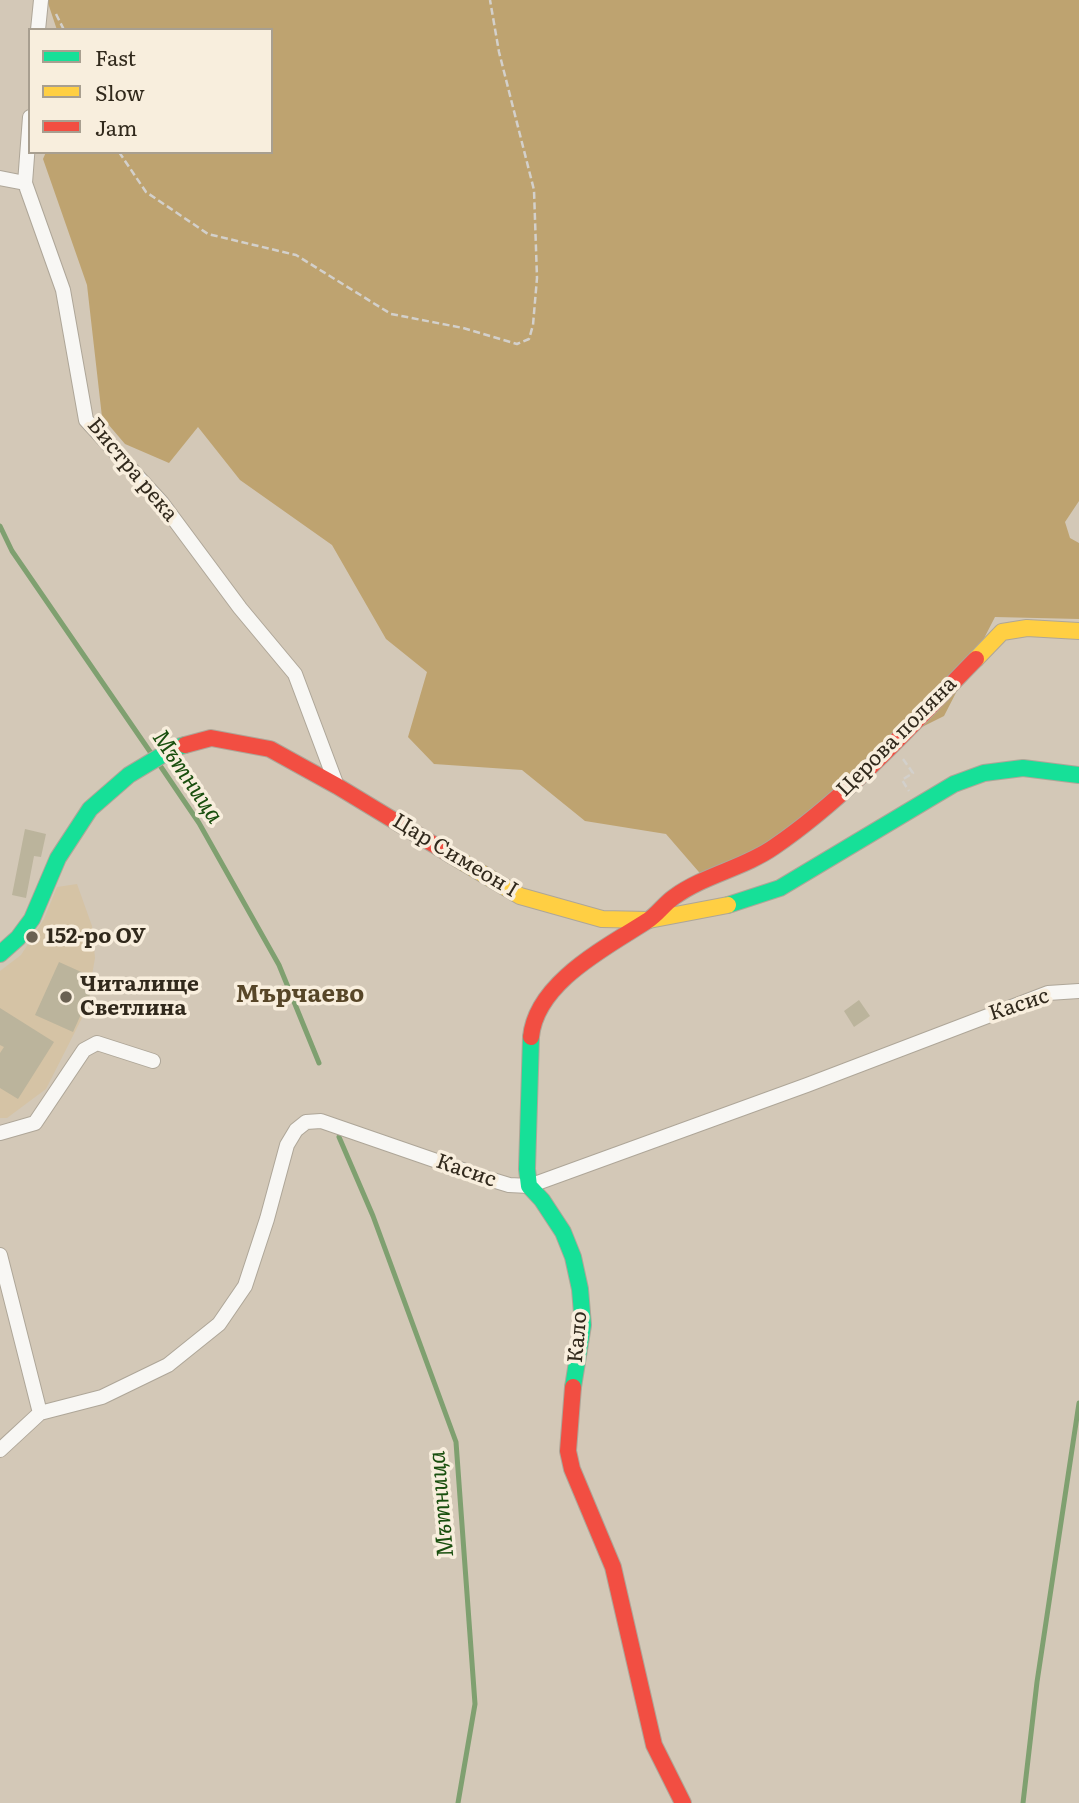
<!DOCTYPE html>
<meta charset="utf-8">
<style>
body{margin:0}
#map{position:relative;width:1079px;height:1803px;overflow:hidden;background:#d3c8b7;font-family:Literata,serif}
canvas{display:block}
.legend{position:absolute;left:28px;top:28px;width:245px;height:126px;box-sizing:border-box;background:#f8eedd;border:2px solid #a89f90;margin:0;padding:9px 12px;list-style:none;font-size:21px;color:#31291c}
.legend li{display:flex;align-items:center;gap:14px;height:35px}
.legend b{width:35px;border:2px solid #a89f90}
</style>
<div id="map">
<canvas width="1079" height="1803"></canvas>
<ul class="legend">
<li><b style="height:9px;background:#16e098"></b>Fast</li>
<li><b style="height:9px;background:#ffcf43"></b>Slow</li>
<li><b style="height:9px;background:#f24e42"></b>Jam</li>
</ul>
</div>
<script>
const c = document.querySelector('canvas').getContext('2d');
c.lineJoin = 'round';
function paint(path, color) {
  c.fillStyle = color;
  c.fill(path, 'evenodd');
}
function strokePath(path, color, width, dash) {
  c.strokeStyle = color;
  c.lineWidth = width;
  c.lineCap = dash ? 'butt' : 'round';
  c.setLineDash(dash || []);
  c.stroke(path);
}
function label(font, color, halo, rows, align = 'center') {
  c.font = font + ' Literata,serif';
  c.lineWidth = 7;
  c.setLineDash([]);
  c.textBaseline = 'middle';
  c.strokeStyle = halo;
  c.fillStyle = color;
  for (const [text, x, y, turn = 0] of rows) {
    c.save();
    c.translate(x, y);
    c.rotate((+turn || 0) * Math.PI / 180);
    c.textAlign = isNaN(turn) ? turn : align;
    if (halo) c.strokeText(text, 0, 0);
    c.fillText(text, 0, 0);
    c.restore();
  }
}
paint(new Path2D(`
 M 77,884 L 92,926 L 95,958 L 86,1010 L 46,1089 L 7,1118 L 0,1118 L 0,971 L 21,955 L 44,919 L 57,887 Z`), '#d5c3a5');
paint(new Path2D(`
 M 47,0 L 1079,0 L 1079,501 L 1065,522 L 1070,538 L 1079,543 L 1079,619 L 995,617 L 944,716 L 874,751 L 820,809 L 711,886 L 666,834 L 585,821 L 522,770 L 434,764 L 408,737 L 427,672 L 386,639 L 332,545 L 240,480 L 198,427 L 169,463 L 125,444 L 102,417 L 87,285 L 43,159 L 46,152 L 271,152 L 271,30 L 57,30 Z`), '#bea370');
strokePath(new Path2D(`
 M 0,526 L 12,551 L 153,756
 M 159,764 L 199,823 L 279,965 L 319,1063
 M 339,1137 L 373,1216 L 456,1442 L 475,1704 L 458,1803
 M 1023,1803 L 1037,1682 L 1079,1403`), '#7fa070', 5);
paint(new Path2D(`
 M 25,829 L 46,834 L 41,857 L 34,856 L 26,898 L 12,895 Z
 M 59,962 L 97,979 L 73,1032 L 35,1015 Z
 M 859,1000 L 870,1016 L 854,1027 L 844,1011 Z
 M 0,1008 L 54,1042 L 18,1099 L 0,1088 L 0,1053 L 4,1047 L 0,1045 Z`), '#bbb49c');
const street = new Path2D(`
 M 38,30 L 41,0
 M 30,117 L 25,183 L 63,290 L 86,420 L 162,503 L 240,608 L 295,674 L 337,786
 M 0,178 L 25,183
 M 0,1133 L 35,1123 L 84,1050 L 97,1043 L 153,1061
 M 0,1255 L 40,1413
 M 0,1450 L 40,1413 L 102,1397 L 168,1365 L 219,1324 L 245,1286 L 267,1219 L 287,1145 L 296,1130 L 306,1122 L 321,1121 L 486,1178 L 509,1185 L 529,1186 L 807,1085 L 1048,993 L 1079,991`);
const fast = new Path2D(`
 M 728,905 L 780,888 L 954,784 L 984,773 L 1023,768 L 1079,775
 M 0,954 L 18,938 L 32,919 L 58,858 L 90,809 L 129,775 L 174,748 L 185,745
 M 531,1037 L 527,1169 L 529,1186 L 542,1200 L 563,1232 L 573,1257 L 580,1289 L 583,1325 L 573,1387`);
const slow = new Path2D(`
 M 976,659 L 1002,632 L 1027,628 L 1079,631
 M 451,855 L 520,896 L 602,919 L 649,920 L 728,905`);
const jam = new Path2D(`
 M 185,745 L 211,738 L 270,749 L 337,786 L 451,855
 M 531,1037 C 536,983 605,948 647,921 C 657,915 664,904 674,897 C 704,875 744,868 774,847 C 850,795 912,724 976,659
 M 573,1387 L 568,1451 L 572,1469 L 613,1567 L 654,1745 L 683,1803`);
strokePath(street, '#aea698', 16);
strokePath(fast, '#aea698', 18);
strokePath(slow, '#aea698', 18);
strokePath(jam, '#aea698', 18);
strokePath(new Path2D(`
 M 56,14 L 64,30
 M 119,152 L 146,192 L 208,234 L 296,255 L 391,314 L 463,328 L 517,344 L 529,339 L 533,325 L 537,278 L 534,190 L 499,52 L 490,0
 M 903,759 L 913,773 L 902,780 L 909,791`), '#d3d0cb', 2.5, [7, 3.5]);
strokePath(street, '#f8f7f4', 14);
strokePath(fast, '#16e098', 16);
strokePath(slow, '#ffcf43', 16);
strokePath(jam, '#f24e42', 16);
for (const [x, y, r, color] of [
 [32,937,7,"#6a6152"],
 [66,997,7,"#6a6152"]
]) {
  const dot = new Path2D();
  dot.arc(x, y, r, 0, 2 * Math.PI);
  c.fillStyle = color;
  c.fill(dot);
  strokePath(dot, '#f8eedd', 2.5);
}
label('21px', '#31291c', '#f8eedd', [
 ["Бистра река",132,470,50],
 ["Церова поляна",897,737,-45],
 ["Цар Симеон I",455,856,31],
 ["Касис",1019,1005,-18],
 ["Касис",466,1171,19],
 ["Кало",578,1337,-85]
]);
label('bold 21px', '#31291c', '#f8eedd', [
 ["152-ро ОУ",46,937],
 ["Читалище",80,985],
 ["Светлина",80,1009]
], 'left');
label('italic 23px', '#194f0e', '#f8eedd', [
 ["Мътница",187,777,56],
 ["Мътница",442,1504,-95]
]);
label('bold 24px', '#574628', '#f8eedd', [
 ["Мърчаево",300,995]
]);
</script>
